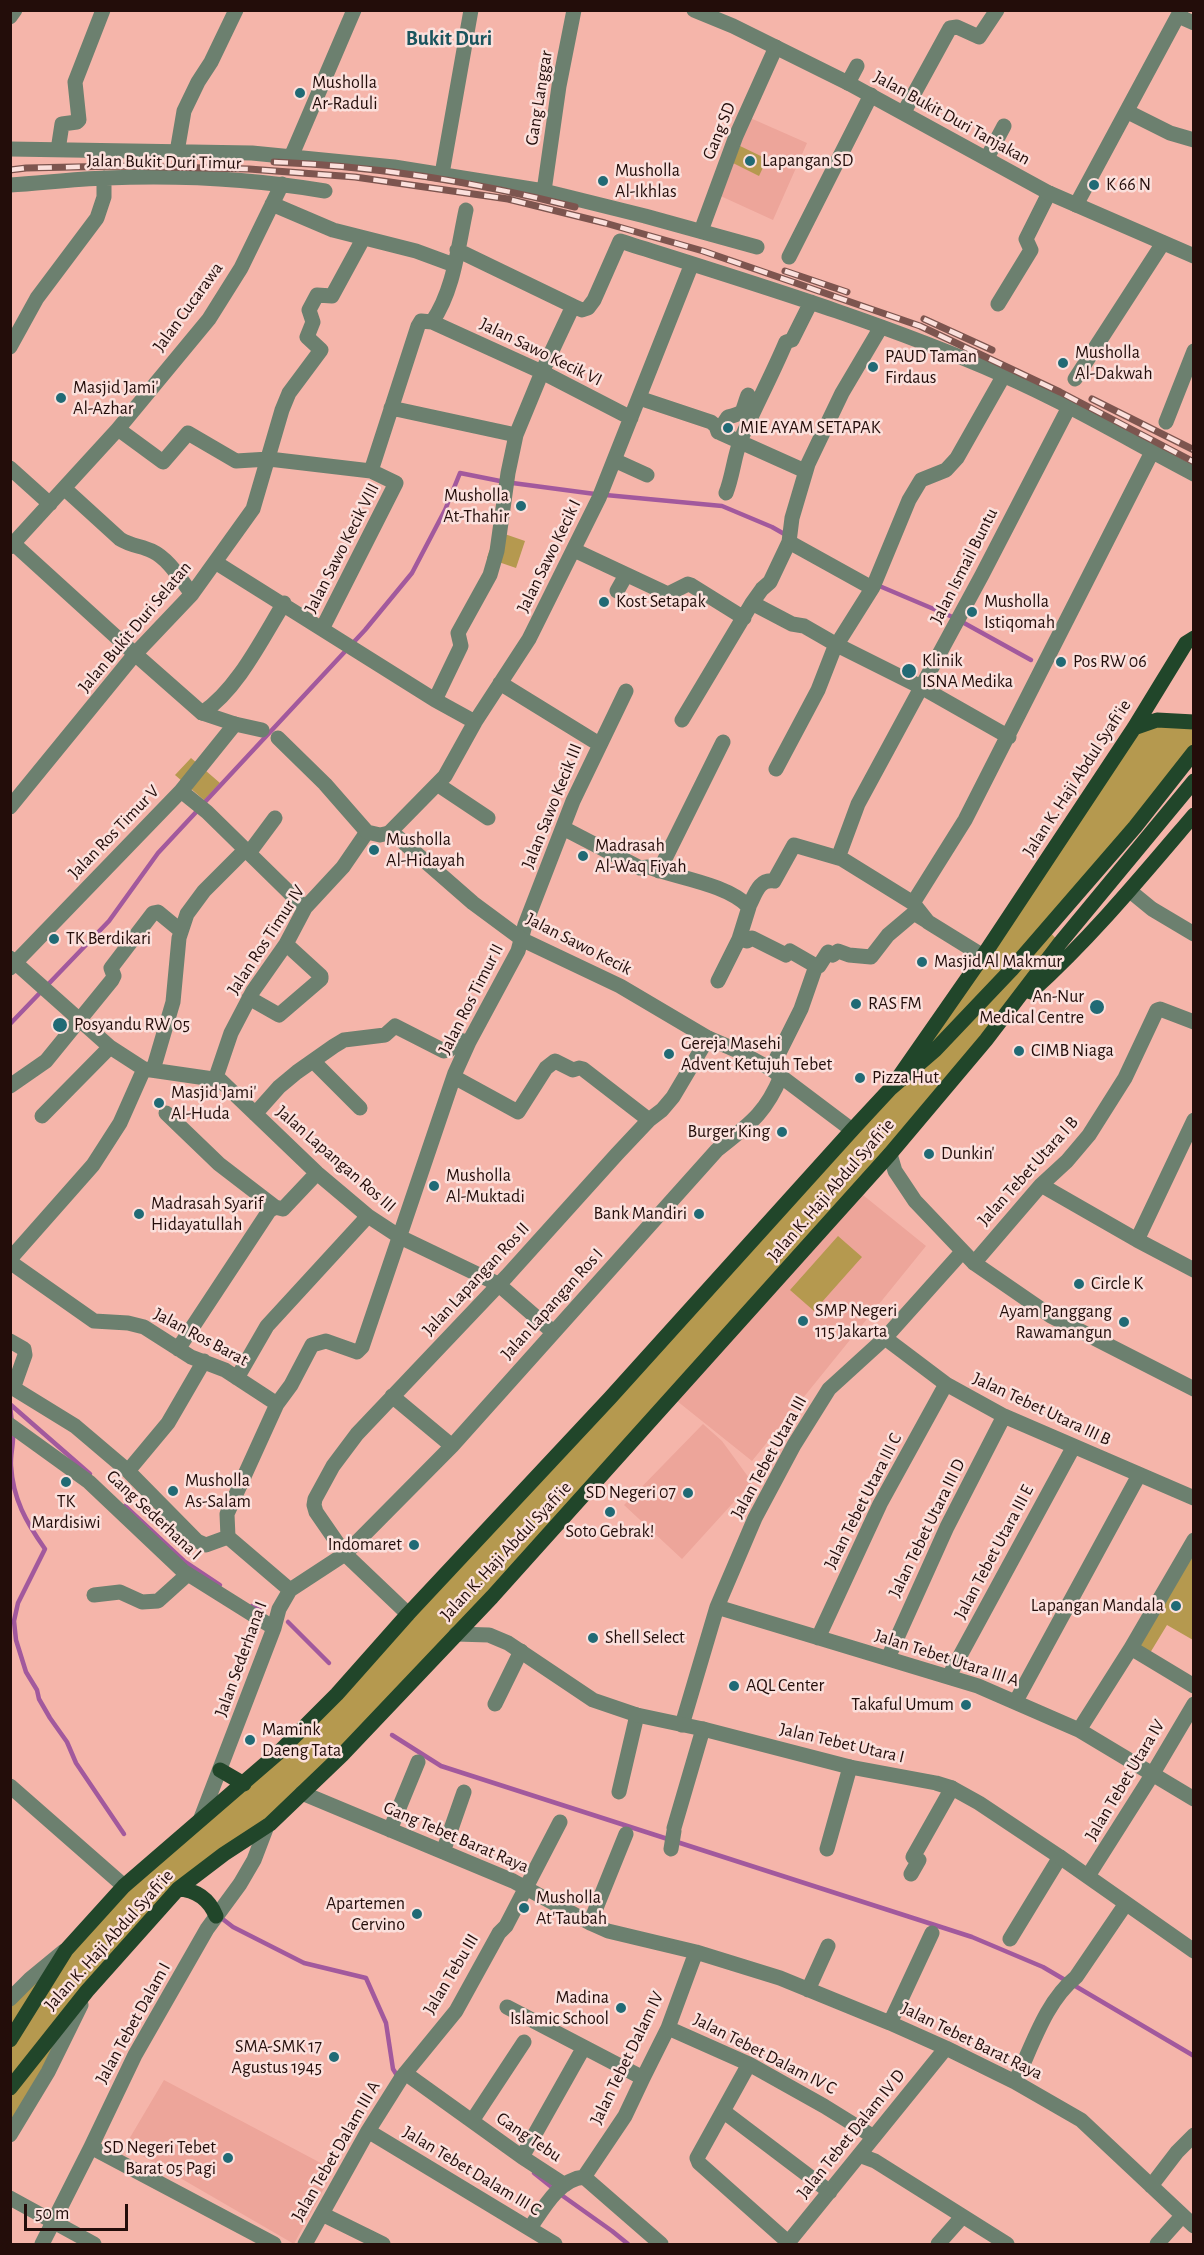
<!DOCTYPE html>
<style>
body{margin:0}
#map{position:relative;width:1204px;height:2255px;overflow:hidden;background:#f5b5aa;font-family:"Alegreya Sans",sans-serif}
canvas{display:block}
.frame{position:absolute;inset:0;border:12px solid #230d0a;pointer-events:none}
.scale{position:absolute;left:24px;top:2204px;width:104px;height:27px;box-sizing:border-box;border:3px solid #230d0a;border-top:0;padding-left:8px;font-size:18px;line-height:21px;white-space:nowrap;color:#230d0a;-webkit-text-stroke:4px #fbe0dc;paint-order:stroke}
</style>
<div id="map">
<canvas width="1204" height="2255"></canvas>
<div class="frame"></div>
<div class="scale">50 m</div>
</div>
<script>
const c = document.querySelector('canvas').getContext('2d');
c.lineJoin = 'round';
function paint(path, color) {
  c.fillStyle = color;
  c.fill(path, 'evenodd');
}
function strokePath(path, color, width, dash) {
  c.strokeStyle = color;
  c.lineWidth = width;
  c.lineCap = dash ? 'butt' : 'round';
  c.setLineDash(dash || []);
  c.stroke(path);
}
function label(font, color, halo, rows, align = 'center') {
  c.font = font + ' "Alegreya Sans",sans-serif';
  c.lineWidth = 5;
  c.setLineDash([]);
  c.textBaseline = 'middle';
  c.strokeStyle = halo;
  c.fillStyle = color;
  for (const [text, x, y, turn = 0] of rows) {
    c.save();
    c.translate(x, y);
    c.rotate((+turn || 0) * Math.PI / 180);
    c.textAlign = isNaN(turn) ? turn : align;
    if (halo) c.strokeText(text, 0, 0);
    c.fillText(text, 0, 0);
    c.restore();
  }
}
paint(new Path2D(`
 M 748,117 L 807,143 L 773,220 L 714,193 Z
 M 858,1191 L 926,1246 L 752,1461 L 672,1397 Z
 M 703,1424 L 722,1441 L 752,1482 L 682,1559 L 624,1505 Z
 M 164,2080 L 334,2170 L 294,2244 L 125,2146 Z`), '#eda59a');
paint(new Path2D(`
 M 740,146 L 767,159 L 759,176 L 733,163 Z
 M 496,531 L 525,541 L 516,568 L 487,558 Z
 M 1193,722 L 1193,752 L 1048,930 L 1060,943 L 890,1154 L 302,1793 L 191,1878 L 87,1991 L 11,2135 L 11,1999 L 278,1753 L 891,1088 L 1134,728 Z
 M 191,758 L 220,783 L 204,800 L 175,775 Z
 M 838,1236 L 862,1257 L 814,1311 L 790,1290 Z
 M 1193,1547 L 1193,1640 L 1167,1625 L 1150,1653 L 1136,1645 Z`), '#b5994f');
strokePath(new Path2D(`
 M 877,585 L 955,618 L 1031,660
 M 204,803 L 365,630 L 412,573 L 445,510 L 460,473 L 505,482 L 595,494 L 722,506 L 772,527 L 786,535
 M 10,1024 L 109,921 L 158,853 L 198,810
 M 10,1405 L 12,1424
 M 11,1405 L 90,1474
 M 13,1432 C 14,1444 10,1455 11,1466 C 13,1499 26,1522 45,1549 L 18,1603 L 14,1621 L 16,1640 L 26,1672 L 37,1690 L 39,1699 L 50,1718 L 67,1742 L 76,1763 L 124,1834
 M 125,1506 L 184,1561 L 220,1585
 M 252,1606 L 263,1612
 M 288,1622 L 329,1663
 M 392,1735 L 441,1766 L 972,1937 L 1043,1967 L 1194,2056
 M 220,1917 L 233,1927 L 304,1963 L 366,1978 L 386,2023 L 393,2069 L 398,2077
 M 534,2173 L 554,2189
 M 560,2194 L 612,2231 L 628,2244`), '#a2599d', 4.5);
strokePath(new Path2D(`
 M 1178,16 L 1194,23
 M 10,17 L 15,10
 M 848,83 L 857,66
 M 904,112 L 950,28 L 957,27 L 979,37 L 997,10
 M 1128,112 L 1170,133 L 1194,140
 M 10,149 L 252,153 L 394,167 L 544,191 L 645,216 L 757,247
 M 58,150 L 62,124 L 77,122 L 79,120 L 75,82 L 103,10
 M 177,152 L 184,111 L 198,82 L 211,62 L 236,10
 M 291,157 L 354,10
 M 987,158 L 1004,126
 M 442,174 L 471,10
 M 10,185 C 42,183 74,179 106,178 C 179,175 254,179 325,191
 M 544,191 L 559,86 L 574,10
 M 272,204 L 333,230 L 416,251 L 454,265
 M 1076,205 L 1181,10
 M 701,231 L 736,136 L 776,47
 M 457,250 L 573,306
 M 789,257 L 871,95
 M 998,304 L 1031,250 L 1026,239 L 1049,193
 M 432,322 L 542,372 L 631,418
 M 10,347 L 37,298 L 97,218 L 104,197 L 104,178
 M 1075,379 L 1163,243
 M 639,398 L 711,422 L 716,426 L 718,432 L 805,471
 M 391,408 L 516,435
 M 1166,422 L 1194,351
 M 118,429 L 163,462 L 188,433 L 236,461 L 269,459 L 371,471 L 396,483 L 322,629
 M 718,432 L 728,417 C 746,412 741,413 748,395
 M 614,460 L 647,475
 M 10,468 L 50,504
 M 371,471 L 418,326 L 421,321 L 432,322 C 454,290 458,247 466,210
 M 64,488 L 120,539 C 131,546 142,546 152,551 C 169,559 180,579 192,594
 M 726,493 C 733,475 734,456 741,439 C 755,407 772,375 786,342 L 792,340 L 811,302
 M 789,542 L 872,588
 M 14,544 L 135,654 L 192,594 L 253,509 L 282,410 L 289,393 L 321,350 L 307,337 L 313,322 L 309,310 L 317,295 L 332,296 L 363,239
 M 10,547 L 118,429 L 209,319 L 241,268 L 282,184
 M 574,550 L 668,594 L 688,584 L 691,585 L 744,618
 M 215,562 L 435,700 L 475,722
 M 617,591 L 626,575
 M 752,603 L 792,624 L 804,626 L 837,645 L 921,687 L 1009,737
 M 500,683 L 599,744
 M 435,700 L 461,646 L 458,633 L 490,575 L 497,551 L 508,473 L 516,435 L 542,372 L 573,306 L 582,310 L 588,308 L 594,300 L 620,241 C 749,282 879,321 1003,375 C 1069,404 1131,441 1194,474
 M 202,713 C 237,690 262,639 284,603
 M 682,720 L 752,603 L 762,589 L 770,582 L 789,542 L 792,518 L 808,464 L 842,393 L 881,327
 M 776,769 L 818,690 L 834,649 L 873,587 L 909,500 L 921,480 L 946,470 L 957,458 L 1004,375
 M 437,784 L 488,818
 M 181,791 L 207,812 L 305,908
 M 563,828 L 640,868 L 648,867 C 678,878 727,884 749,907 L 739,939 L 747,941 L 752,938 L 786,955 L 790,951 L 816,966 L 801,1009 L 771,1069
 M 389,833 L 445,776 L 475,722 L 529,639 L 599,498 L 691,266
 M 249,853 L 275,818
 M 838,858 L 858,804 L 982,575 L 1069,407
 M 659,871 L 723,742
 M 1130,891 L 1152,909 L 1194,934
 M 749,906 C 755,895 759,878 774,881 L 794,845 L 842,859 L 913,903
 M 983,956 L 928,922 L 913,903 L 965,820 L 1152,452
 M 10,958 L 110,1047 L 144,1069 L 220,1080 L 317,1173 L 368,1216 L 400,1237 L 498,1284 L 553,1332
 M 816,966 L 819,966 L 828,952 L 833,955 L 838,951 L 849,955 L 871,957 L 888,935 L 914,913 L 927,921
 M 10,968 L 181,791 L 235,724
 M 718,981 L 739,939
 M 249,998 L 279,1015 L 321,979 L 321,976 L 286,944
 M 313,1061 L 360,1108
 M 153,1070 L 173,1002 L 179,938 L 187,914 L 204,891 L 246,849
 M 454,1077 L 518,1112 L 546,1068 L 555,1061 L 573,1070 L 579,1068 L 583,1069 L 649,1120
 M 215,1080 L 231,1033 L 253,991 L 286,944 L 305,908 L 343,867 L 367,832
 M 10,1086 L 46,1061 L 112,980 L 114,976 L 111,968 L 153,913 L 158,912 L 181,931
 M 166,1113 L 219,1164 L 275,1207
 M 255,1114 L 279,1087 L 297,1072 L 334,1046 L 344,1040 L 385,1035 L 395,1026 L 444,1051 L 449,1050 L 457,1040 L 469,1042
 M 42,1116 L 110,1047
 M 1041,1185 L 1137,1240 L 1194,1270
 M 1137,1240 L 1194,1120
 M 10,1259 L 93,1165 L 120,1123 L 144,1069
 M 10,1262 L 94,1321 L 128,1323 L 144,1327 L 191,1357 L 225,1370 L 277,1404
 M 974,1263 L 1041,1185 L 1067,1161 L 1089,1135 L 1125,1078 L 1157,1010 L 1160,1009 L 1194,1022
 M 885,1338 L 946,1384 L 1004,1416 L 1194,1498
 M 10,1341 L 24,1349 L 25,1355 L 14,1386
 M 178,1349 L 269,1211 L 275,1207 L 283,1209 L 317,1173
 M 237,1378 L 267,1326 L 368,1216
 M 10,1386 L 75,1426 L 128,1471 L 197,1541 L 206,1545 L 228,1537
 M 392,1396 L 452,1446
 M 10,1425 L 89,1482 L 183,1571 L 274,1628
 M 128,1471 L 168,1423 L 204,1361
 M 228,1537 L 227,1514 L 277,1404 L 291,1385 L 312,1345 L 326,1341 L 357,1352 L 362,1347 L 455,1073 L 469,1042 L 518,951 L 525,925 L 573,801 L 626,691
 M 228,1537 L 290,1590
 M 94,1595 L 120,1592 L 142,1602 L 158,1601 L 188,1574
 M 717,1607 L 978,1686 L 1079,1730 L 1194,1799
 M 408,1614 L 345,1554 L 316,1512 L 314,1505 L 315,1499 L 333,1466 L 357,1434 L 507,1276 L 617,1154 L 649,1120 L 662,1110 L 673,1097 L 708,1038
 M 818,1638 L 880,1504 L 946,1384
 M 1131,1648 L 1194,1686
 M 888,1658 L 947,1527 L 1004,1416
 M 949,1676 L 1074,1446
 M 1016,1701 L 1139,1475
 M 495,1704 L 521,1651
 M 682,1725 L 717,1607 L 755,1518 L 794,1445 L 829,1389 L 885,1338 L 962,1252
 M 1079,1730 L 1131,1648 L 1194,1540
 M 10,1786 L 124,1886
 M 619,1792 L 637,1715
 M 302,1793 L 513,1881 L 590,1923 L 608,1931 L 696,1952 L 780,1978 L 890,2023 L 946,2048 L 1015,2082 L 1081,2120 L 1194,2226
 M 201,1818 L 274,1628 L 279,1609 L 290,1590 L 345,1554 L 452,1446 L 717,1150 C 748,1125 765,1115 781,1076
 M 674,1828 L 703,1729
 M 390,1830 L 418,1762
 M 671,1849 L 674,1831
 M 827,1849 L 850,1767
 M 443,1852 L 464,1792
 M 911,1874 L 919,1860 L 913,1857 L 952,1788
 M 1088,1876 L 1152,1775 L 1194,1704
 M 590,1923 L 626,1834
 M 1010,1939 L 1060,1857
 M 808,1990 L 828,1946
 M 507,2007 L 643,2078
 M 890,2023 L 932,1933
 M 668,2028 L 749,2064 L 824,2106 L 874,2137
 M 749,2064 L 697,2158 L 699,2163 L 789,2243
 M 405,2073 L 522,2157 L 565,2185
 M 1015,2082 C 1032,2047 1045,2002 1076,1977 L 1125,1905
 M 723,2111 L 830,2192
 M 472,2121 L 524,2042
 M 368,2131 L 555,2244
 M 859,2155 L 875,2161 L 1007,2244
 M 522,2157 L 584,2047
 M 584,2177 L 661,2244
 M 1151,2186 L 1177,2152 L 1194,2135
 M 10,2198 L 94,2244
 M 322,2214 L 383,2244
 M 530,2228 C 543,2209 559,2179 584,2177 L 625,2116 L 643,2078 L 668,2028 L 696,1952
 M 305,2244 L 368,2131 L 402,2077 L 456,2011 L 499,1933 L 506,1926 L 560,1822
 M 787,2244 L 946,2048
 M 938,2244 L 962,2217
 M 1157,2244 L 1182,2216`), '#6c806f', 15);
strokePath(new Path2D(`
 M 694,10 L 733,26 L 848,83 L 1049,193 L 1194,256
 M 278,738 L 325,784 L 367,832 L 380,835 L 389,833 L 394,834 L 473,903 L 523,940 L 620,986 L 708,1038 L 736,1050 L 771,1069 L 852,1130
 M 10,807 L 135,654 L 202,713 L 235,724 L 262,730
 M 890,1154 L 895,1171 L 915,1201 L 974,1263 L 1051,1316 L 1194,1389
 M 456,1634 L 489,1635 L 508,1643 L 593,1700 L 637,1715 L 703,1729 L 850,1767 L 936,1783 L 952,1788 L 979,1803 L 1060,1857 L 1194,1951
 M 10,1999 L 30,1979 L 64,1951
 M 10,2135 L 48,2072 L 81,2005
 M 91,2147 L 274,2244
 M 42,2244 L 91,2147 L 135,2055 L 207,1929 L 240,1884 L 254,1860 L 267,1826`), '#6c806f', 15);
strokePath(new Path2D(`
 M 1134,728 L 1157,720 L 1194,722
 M 1031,992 C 1091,938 1142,876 1194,815
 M 898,1078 L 983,956 L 1134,728 L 1186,643 L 1194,638
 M 220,1770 L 244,1784
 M 178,1889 C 197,1890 209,1899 216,1916
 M 10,2040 L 66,1950 L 124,1886 L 278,1753 L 337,1694 L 408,1614 L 610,1398 L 852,1130 L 891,1088 L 935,1050 L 1012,969 L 1135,827 L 1194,752
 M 10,2088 L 87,1991 L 178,1889 L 224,1854 L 270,1824 L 342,1755 L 492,1597 L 890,1154 L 986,1040 L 1060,943 L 1194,781`), '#21462a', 15);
const rail = new Path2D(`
 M 274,162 C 376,166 476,182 575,207
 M 10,170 L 26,168 L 120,166 L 249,169 L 355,177 L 508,199 L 605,223 L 703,251 L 920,326 L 1060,392 L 1194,462
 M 785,271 L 847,292
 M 924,319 L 992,350
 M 1092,399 L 1194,450`);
strokePath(rail, '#7d554f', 7);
strokePath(rail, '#fbe0dc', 4.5, [14]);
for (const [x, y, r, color] of [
 [300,93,6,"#216a75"],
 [750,161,6,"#216a75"],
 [603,181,6,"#216a75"],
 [1094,185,6,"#216a75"],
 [1063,363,6,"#216a75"],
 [873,367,6,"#216a75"],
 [61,398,6,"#216a75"],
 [728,428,6,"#216a75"],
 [521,506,6,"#216a75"],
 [604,602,6,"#216a75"],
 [972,612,6,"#216a75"],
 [1061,662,6,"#216a75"],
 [909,671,8,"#216a75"],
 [374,850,6,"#216a75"],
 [583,856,6,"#216a75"],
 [54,939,6,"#216a75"],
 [922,962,6,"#216a75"],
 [856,1004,6,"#216a75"],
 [1097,1007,8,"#216a75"],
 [60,1025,8,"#216a75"],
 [1019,1051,6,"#216a75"],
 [669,1054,6,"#216a75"],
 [860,1078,6,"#216a75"],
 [159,1103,6,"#216a75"],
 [782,1132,6,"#216a75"],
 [929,1154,6,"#216a75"],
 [434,1186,6,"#216a75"],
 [139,1214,6,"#216a75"],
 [699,1214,6,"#216a75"],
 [1079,1284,6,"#216a75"],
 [803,1321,6,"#216a75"],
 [1124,1322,6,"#216a75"],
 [66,1482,6,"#216a75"],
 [173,1491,6,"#216a75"],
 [688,1493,6,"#216a75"],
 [610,1512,6,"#216a75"],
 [414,1545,6,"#216a75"],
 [1176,1606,6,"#216a75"],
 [593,1638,6,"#216a75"],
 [734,1686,6,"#216a75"],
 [966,1705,6,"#216a75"],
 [250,1740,6,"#216a75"],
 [524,1908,6,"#216a75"],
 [417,1914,6,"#216a75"],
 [621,2008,6,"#216a75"],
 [334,2057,6,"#216a75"],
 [228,2158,6,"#216a75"]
]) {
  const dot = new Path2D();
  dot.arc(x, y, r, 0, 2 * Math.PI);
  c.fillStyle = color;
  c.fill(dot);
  strokePath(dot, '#fbe0dc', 2);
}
label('18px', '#230d0a', '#fbe0dc', [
 ["Musholla",312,83],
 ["Ar-Raduli",312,104],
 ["Lapangan SD",762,161],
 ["Musholla",615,171],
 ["Al-Ikhlas",615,192],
 ["K 66 N",1106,185],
 ["Musholla",1075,353],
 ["Al-Dakwah",1075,374],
 ["PAUD Taman",885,357],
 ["Firdaus",885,378],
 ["Masjid Jami'",73,388],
 ["Al-Azhar",73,409],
 ["MIE AYAM SETAPAK",740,428],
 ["Musholla",509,496,"right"],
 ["At-Thahir",509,517,"right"],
 ["Kost Setapak",616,602],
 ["Musholla",984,602],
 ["Istiqomah",984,623],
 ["Klinik",922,661],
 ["ISNA Medika",922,682],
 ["Pos RW 06",1073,662],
 ["Musholla",386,840],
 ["Al-Hidayah",386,861],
 ["Madrasah",595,846],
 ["Al-Waq Fiyah",595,867],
 ["TK Berdikari",66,939],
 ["Masjid Al Makmur",934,962],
 ["An-Nur",1084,997,"right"],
 ["Medical Centre",1084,1018,"right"],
 ["RAS FM",868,1004],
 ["Posyandu RW 05",74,1025],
 ["Gereja Masehi",681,1044],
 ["Advent Ketujuh Tebet",681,1065],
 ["CIMB Niaga",1031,1051],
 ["Pizza Hut",872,1078],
 ["Masjid Jami'",171,1093],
 ["Al-Huda",171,1114],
 ["Burger King",770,1132,"right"],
 ["Dunkin'",941,1154],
 ["Musholla",446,1176],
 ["Al-Muktadi",446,1197],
 ["Madrasah Syarif",151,1204],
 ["Hidayatullah",151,1225],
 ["Bank Mandiri",687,1214,"right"],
 ["Circle K",1091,1284],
 ["SMP Negeri",815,1311],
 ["115 Jakarta",815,1332],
 ["Ayam Panggang",1112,1312,"right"],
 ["Rawamangun",1112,1333,"right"],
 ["Musholla",185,1481],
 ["As-Salam",185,1502],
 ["SD Negeri 07",676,1493,"right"],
 ["TK",66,1502,"center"],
 ["Mardisiwi",66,1523,"center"],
 ["Soto Gebrak!",610,1532,"center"],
 ["Indomaret",402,1545,"right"],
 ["Lapangan Mandala",1164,1606,"right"],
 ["Shell Select",605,1638],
 ["AQL Center",746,1686],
 ["Takaful Umum",954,1705,"right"],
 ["Mamink",262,1730],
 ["Daeng Tata",262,1751],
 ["Musholla",536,1898],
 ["At'Taubah",536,1919],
 ["Apartemen",405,1904,"right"],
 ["Cervino",405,1925,"right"],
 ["Madina",609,1998,"right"],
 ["Islamic School",609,2019,"right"],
 ["SMA-SMK 17",322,2047,"right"],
 ["Agustus 1945",322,2068,"right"],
 ["SD Negeri Tebet",216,2148,"right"],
 ["Barat 05 Pagi",216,2169,"right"]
], 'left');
label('18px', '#230d0a', '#fbe0dc', [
 ["Gang Langgar",539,98,-81],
 ["Jalan Bukit Duri Tanjakan",952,118,29],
 ["Gang SD",719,131,-68],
 ["Jalan Bukit Duri Timur",164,162,1],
 ["Jalan Cucarawa",188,307,-54],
 ["Jalan Sawo Kecik VI",541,352,26],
 ["Jalan Sawo Kecik VIII",342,548,-63],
 ["Jalan Sawo Kecik I",549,556,-64],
 ["Jalan Ismail Buntu",964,566,-63],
 ["Jalan Bukit Duri Selatan",135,627,-50],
 ["Jalan K. Haji Abdul Syafi'ie",1077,778,-57],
 ["Jalan Sawo Kecik III",552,806,-68],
 ["Jalan Ros Timur V",114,832,-46],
 ["Jalan Ros Timur IV",266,940,-57],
 ["Jalan Sawo Kecik",579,944,27],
 ["Jalan Ros Timur II",471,999,-63],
 ["Jalan Lapangan Ros III",336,1159,41],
 ["Jalan Tebet Utara I B",1028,1171,-48],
 ["Jalan K. Haji Abdul Syafi'ie",831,1190,-49],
 ["Jalan Lapangan Ros II",476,1279,-47],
 ["Jalan Lapangan Ros I",552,1304,-48],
 ["Jalan Ros Barat",201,1337,28],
 ["Jalan Tebet Utara III B",1042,1409,25],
 ["Jalan Tebet Utara III",769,1457,-61],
 ["Jalan Tebet Utara III C",863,1501,-63],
 ["Gang Sederhana I",154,1515,43],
 ["Jalan Tebet Utara III D",927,1528,-64],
 ["Jalan K. Haji Abdul Syafi'ie",506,1551,-47],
 ["Jalan Tebet Utara III E",994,1552,-62],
 ["Jalan Tebet Utara III A",947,1658,18],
 ["Jalan Sederhana I",241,1659,-70],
 ["Jalan Tebet Utara I",842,1743,13],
 ["Jalan Tebet Utara IV",1125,1780,-59],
 ["Gang Tebet Barat Raya",456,1837,23],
 ["Jalan K. Haji Abdul Syafi'ie",109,1940,-48],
 ["Jalan Tebu III",451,1974,-59],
 ["Jalan Tebet Dalam I",133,2023,-61],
 ["Jalan Tebet Barat Raya",972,2041,26],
 ["Jalan Tebet Dalam IV C",765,2054,27],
 ["Jalan Tebet Dalam IV",627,2058,-64],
 ["Jalan Tebet Dalam IV D",851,2134,-51],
 ["Gang Tebu",529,2137,34],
 ["Jalan Tebet Dalam III A",336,2151,-60],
 ["Jalan Tebet Dalam III C",472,2171,31]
]);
label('bold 21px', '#1a545d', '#fbe0dc', [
 ["Bukit Duri",449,39]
]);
</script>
